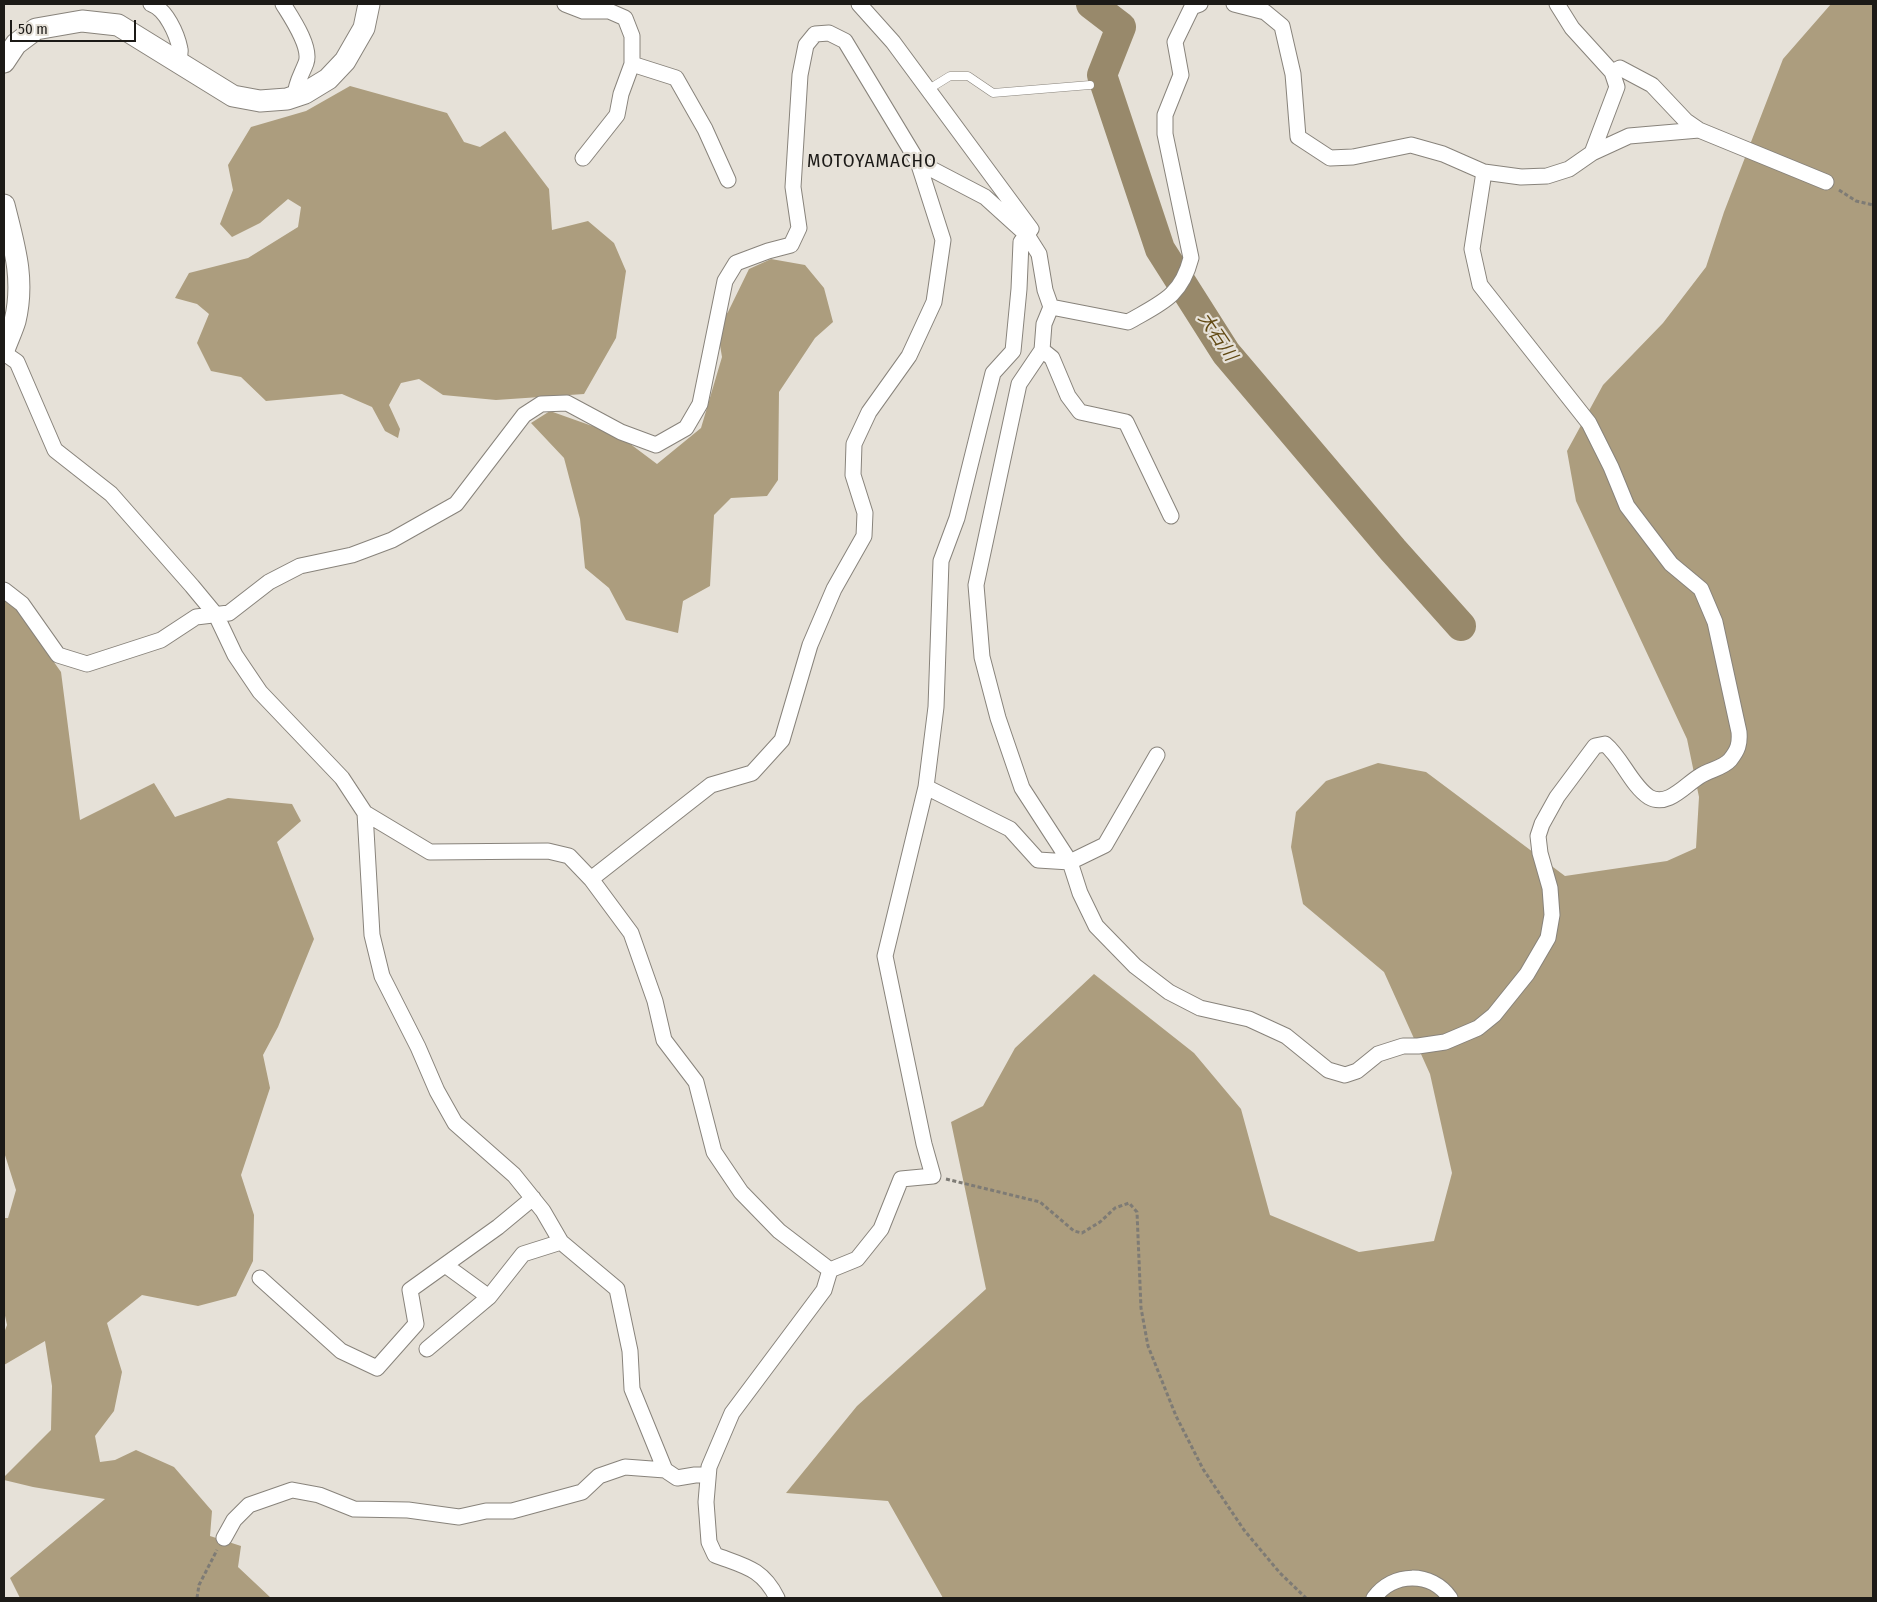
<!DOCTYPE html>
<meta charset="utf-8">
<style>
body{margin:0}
#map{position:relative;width:1877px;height:1602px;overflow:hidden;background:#e6e1d8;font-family:"Fira Sans Condensed",sans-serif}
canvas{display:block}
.frame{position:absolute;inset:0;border:5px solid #1c1a17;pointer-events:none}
.scale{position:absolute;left:10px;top:20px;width:126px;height:22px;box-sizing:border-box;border:2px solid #1c1a17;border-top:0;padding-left:6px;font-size:15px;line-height:18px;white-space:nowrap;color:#1c1a17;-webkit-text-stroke:4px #e6e1d8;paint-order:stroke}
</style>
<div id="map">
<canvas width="1877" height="1602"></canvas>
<div class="frame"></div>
<div class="scale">50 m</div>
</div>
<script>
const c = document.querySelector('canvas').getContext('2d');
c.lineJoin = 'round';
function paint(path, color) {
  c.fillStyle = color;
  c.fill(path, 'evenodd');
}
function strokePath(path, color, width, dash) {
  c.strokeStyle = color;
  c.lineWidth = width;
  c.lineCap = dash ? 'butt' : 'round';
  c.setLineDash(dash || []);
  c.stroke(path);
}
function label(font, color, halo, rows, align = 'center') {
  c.font = font + ' "Fira Sans Condensed","Noto Sans JP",sans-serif';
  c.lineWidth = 4.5;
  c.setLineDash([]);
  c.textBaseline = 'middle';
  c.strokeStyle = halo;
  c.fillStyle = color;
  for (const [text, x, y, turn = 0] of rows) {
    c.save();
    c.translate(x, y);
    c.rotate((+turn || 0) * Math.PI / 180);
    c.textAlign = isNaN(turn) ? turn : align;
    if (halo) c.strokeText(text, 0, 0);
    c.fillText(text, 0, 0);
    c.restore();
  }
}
paint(new Path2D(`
 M 1831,4 L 1873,4 L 1873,1598 L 943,1598 L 888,1501 L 786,1493 L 857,1406 L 986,1289 L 951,1122 L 983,1106 L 1015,1048 L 1094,974 L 1194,1053 L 1241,1109 L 1270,1215 L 1359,1252 L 1434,1241 L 1452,1173 L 1430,1074 L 1384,972 L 1303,904 L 1291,847 L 1296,812 L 1326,781 L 1378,763 L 1426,772 L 1565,876 L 1667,861 L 1696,848 L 1699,797 L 1687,739 L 1576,501 L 1567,451 L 1603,385 L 1663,323 L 1706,267 L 1724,212 L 1783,59 Z
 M 350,86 L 447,113 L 464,142 L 480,147 L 505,131 L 549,189 L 552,230 L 588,221 L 614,243 L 626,271 L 616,338 L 584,394 L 496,400 L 443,395 L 419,379 L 401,383 L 389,405 L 400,429 L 398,438 L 385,431 L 372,407 L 342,394 L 266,401 L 241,377 L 211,371 L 197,343 L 209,314 L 197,304 L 175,298 L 189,273 L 248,258 L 298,227 L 301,207 L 288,199 L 260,223 L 232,237 L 220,224 L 233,190 L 228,165 L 251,127 L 306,111 Z
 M 771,259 L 805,265 L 824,288 L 833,322 L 815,338 L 779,392 L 778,480 L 767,496 L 731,498 L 714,515 L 710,586 L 683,601 L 678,633 L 626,620 L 609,588 L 585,568 L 580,519 L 564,458 L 531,423 L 550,411 L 595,427 L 625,440 L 657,464 L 701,428 L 722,357 L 717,327 L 728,312 L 749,269 Z
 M 4,592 L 61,672 L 80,820 L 154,783 L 175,817 L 228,798 L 292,804 L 301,821 L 277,842 L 314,939 L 278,1027 L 263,1055 L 270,1088 L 241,1175 L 254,1215 L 253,1261 L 236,1296 L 198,1306 L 142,1295 L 107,1323 L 122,1372 L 114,1411 L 95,1436 L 100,1462 L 115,1460 L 136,1450 L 174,1467 L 212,1511 L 210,1536 L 241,1546 L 238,1567 L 271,1598 L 20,1598 L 10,1578 L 105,1499 L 33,1487 L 4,1480 L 4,1477 L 51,1430 L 52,1386 L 45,1341 L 4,1365 L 4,1333 L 7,1325 L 4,1311 L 4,1218 L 8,1218 L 16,1190 L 4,1152 Z`), '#ac9d7e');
strokePath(new Path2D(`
 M 1091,4 L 1121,27 L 1102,75 L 1160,249 L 1226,353 L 1393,550 L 1461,626`), '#98896b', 30);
const service = new Path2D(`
 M 929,89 L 950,76 L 968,76 L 993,93 L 1090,85`);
const minor = new Path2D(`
 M 151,4 C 166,9 177,34 180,49 C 181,53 179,57 178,61
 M 283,4 C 291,17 312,47 306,63 C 301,76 296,82 295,96
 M 565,4 L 583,11 L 609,11 L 625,18 L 632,36 L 632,64 L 621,94 L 617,115 L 583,158
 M 1234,4 L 1265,12 L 1282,26 L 1293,74 L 1298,137 L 1330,158 L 1353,157 L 1411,145 L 1443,154 L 1484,172 L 1521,177 L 1547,176 L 1569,169 L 1592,153 L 1617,87 L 1612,72 L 1572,28 L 1557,4
 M 632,64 L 676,78 L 705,129 L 728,180
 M 1612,72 L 1620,68 L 1652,85 L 1686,121 L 1699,130
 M 1592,153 L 1629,136 L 1699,130 L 1826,182
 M 1051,307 L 1044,324 L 1042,350 L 1019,384 L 976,585 L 982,657 L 998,718 L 1022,788 L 1070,862 L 1080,893 L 1096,926 L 1135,966 L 1169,992 L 1200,1008 L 1249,1019 L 1286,1036 L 1328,1070 L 1345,1075 L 1357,1071 L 1378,1054 L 1403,1046 L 1418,1046 L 1445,1042 L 1478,1028 L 1494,1015 L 1527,974 L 1548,938 L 1552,915 L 1550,888 L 1540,853 L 1538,836 L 1542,824 L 1557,797 L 1595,746 L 1605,744 C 1622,758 1631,785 1649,797 C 1668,808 1686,784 1700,776 C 1709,770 1723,768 1730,760 C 1738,750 1740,744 1739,732 L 1715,622 L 1701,589 L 1671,564 L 1627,506 L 1611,467 L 1589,423 L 1480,285 L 1472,249 L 1484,172
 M 1042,350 L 1052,358 L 1068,396 L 1080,412 L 1126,422 L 1171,516
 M 4,353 L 17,362 L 55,450 L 111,494 L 192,586 L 216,615 L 235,655 L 260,692 L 342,778 L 365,813 L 430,852 L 548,851 L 569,856 L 591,879 L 631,933 L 655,1001 L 664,1040 L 696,1082 L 714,1152 L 741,1192 L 779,1231 L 830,1270 L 824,1290 L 732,1413 L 709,1467 L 706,1502 L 709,1542 L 715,1555 C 744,1566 762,1568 777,1598
 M 4,590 L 22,604 L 58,655 L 87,664 L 161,640 L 196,617 L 229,613 L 269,582 L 300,566 L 352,555 L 392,540 L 431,518 L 456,504 L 524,415 L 541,404 L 567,403 L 621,432 L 656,445 L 686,428 L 700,404 L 725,281 L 736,263 L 768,251 L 791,245 L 799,228 L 793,187 L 800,75 L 806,45 L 815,34 L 829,33 L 845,41 L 918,162 L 985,197 L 1027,235 L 1039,254 L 1045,290 L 1051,307 L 1128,322 C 1161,303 1181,297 1191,258 L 1165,134 L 1165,115 L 1181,75 L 1175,42 L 1192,7 L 1200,4
 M 926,787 L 1010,829 L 1038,860 L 1070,862 L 1105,845 L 1157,755
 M 365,813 L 372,935 L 382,976 L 418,1047 L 437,1091 L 455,1123 L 514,1175 L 543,1211 L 561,1242 L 617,1289 L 630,1351 L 632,1389 L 665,1470 L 677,1478 L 695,1475 L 708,1475
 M 591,879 L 711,785 L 752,773 L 782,740 L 810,645 L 834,589 L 864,536 L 865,513 L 853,475 L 854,444 L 869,412 L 909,356 L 934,302 L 943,240 L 918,162
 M 445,1265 L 489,1297
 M 830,1270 L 857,1259 L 881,1229 L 901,1179 L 933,1176 L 924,1144 L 885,956 L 926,787 L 936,707 L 941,561 L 957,518 L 993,373 L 1013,351 L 1019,289 L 1021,242 L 1031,229 L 893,42 L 859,4
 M 260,1278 L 341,1351 L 377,1368 L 416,1324 L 410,1290 L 498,1227 L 533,1198
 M 427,1349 L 489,1297 L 523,1254 L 561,1242
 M 224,1538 L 234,1520 L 249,1505 L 292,1490 L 319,1495 L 354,1509 L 408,1510 L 459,1517 L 486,1511 L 512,1511 L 582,1492 L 599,1476 L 625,1467 L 665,1470
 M 1374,1598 C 1393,1572 1431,1571 1450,1598`);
const secondary = new Path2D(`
 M 4,62 L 16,44 L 36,29 L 82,21 L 118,25 L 233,96 L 260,101 L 287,99 L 305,93 L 328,79 L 345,61 L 364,28 L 369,4
 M 4,205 C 14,245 25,279 15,321 C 12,331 7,341 4,350`);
strokePath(service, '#88837b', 9);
strokePath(minor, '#88837b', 17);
strokePath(secondary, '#88837b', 23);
strokePath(new Path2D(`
 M 1839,190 L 1856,201 L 1873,205
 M 946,1179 L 1040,1202 L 1074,1231 L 1082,1233 L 1100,1222 L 1115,1208 L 1129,1203 L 1137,1212 L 1141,1308 L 1148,1346 L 1176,1416 L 1203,1469 L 1244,1530 L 1280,1573 L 1306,1598
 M 197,1598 L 199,1585 L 217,1550`), '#7e7b75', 3, [4, 2.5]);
strokePath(service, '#fff', 8);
strokePath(minor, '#fff', 15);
strokePath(secondary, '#fff', 21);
label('italic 18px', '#614913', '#e6e1d8', [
 ["大石川",1217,337,56]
]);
c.letterSpacing = '1px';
label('19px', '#1c1a17', '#e6e1d8', [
 ["MOTOYAMACHO",872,162]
]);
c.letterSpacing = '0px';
</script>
